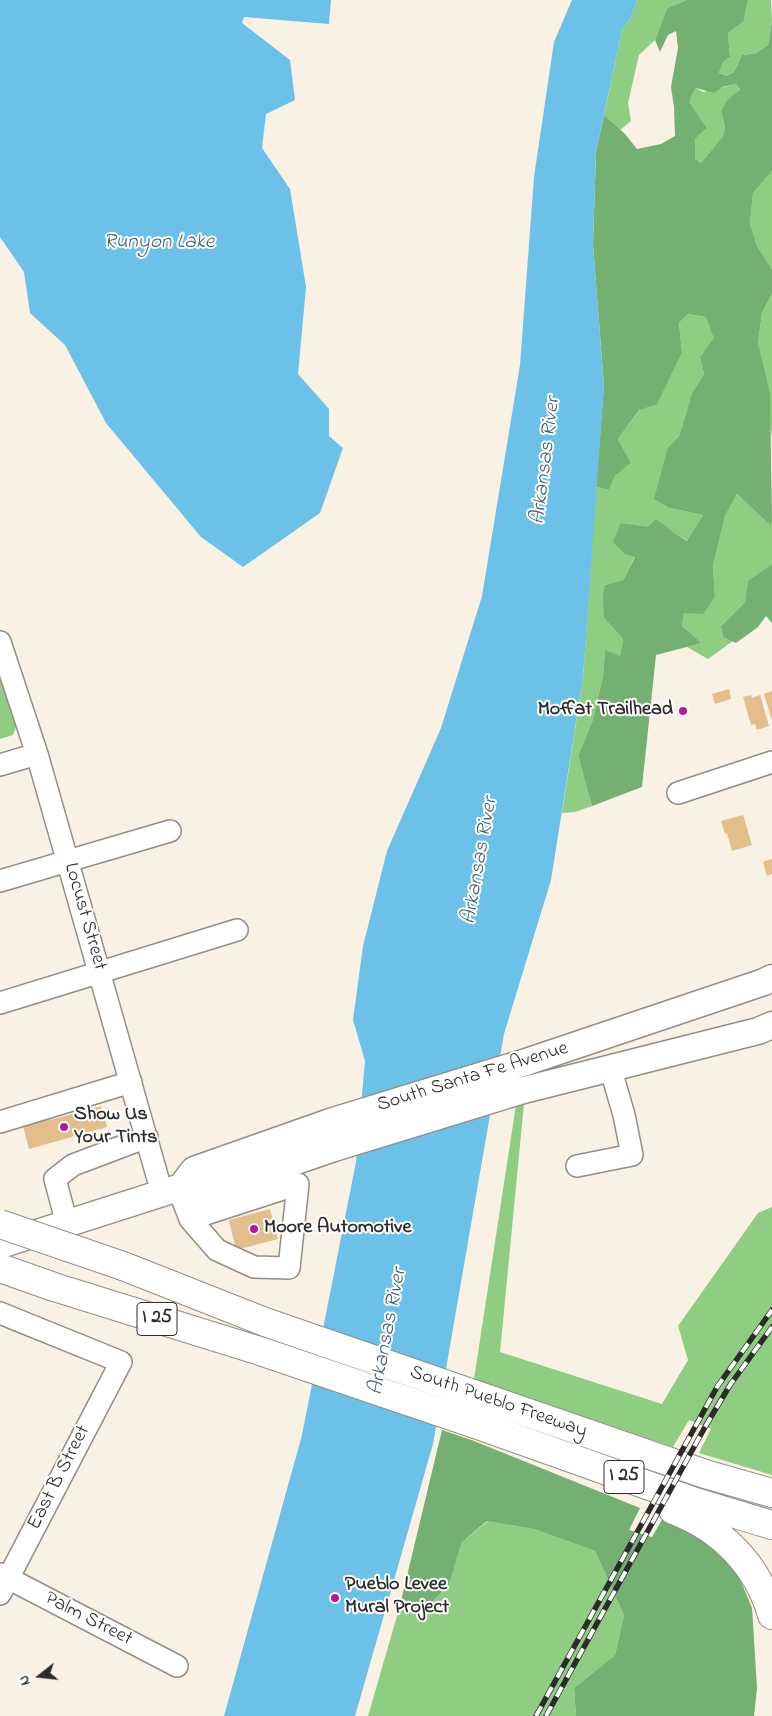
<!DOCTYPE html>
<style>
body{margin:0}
#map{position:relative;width:772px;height:1716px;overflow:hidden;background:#f9f1e3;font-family:"Indie Flower",sans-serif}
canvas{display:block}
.north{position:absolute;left:15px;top:1651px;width:50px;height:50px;-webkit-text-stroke:4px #fff;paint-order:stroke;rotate:254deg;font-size:14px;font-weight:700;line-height:20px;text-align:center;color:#2b2b2b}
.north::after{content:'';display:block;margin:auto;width:18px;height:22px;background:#2b2b2b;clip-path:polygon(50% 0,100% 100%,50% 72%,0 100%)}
</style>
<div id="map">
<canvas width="772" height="1716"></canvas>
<div class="north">N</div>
</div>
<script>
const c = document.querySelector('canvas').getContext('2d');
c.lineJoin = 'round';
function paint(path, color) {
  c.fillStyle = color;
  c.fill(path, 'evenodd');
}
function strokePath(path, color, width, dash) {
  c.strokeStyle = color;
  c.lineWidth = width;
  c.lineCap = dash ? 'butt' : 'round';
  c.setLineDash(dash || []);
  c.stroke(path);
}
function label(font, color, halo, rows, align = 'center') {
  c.font = font + ' "Indie Flower",sans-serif';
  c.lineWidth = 4;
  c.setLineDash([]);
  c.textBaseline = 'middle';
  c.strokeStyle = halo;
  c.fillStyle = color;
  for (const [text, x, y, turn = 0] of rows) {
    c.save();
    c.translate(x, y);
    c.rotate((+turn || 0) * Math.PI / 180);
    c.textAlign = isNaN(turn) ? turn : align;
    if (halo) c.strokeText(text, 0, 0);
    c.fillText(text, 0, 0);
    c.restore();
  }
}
paint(new Path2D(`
 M 637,0 L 687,0 L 667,8 L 655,40 L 639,55 L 628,103 L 631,121 L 620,130 L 604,115 L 622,30 L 631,17 Z
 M 748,0 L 771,0 L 772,21 L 768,45 L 756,53 L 742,55 L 734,72 L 726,76 L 719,73 L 723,62 L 730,57 L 728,33 L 744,21 Z
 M 736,84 L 740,91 L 727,100 L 721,111 L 725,128 L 723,136 L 701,163 L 695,159 L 695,139 L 707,128 L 690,103 L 691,96 L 696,88 L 703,92 Z
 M 772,171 L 772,269 L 757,246 L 750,223 L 753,193 Z
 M 772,294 L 772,437 L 758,343 L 762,313 Z
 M 688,314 L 706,317 L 715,338 L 700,357 L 704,374 L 692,393 L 679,436 L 668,447 L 670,508 L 703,515 L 688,541 L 673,532 L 621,523 L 635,556 L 623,580 L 605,585 L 604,618 L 623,639 L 620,656 L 605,651 L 603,677 L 592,722 L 578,756 L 592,806 L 575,812 L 562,813 L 583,678 L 596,487 L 609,490 L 615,476 L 631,463 L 618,439 L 682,352 L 679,323 Z
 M 737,494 L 769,524 L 772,521 L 772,564 L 749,581 L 745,602 L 721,626 L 723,637 L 733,641 L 708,659 L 687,647 L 702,643 L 682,626 L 684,612 L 715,597 L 713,566 L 725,516 Z
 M 0,677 L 16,727 L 13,735 L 0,739 Z
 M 524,1104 L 500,1352 L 662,1404 L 688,1360 L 678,1326 L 758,1213 L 772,1207 L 772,1475 L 699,1453 L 711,1429 L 689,1420 L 673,1447 L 474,1379 L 516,1105 Z
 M 488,1521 L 534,1529 L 595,1551 L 624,1615 L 615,1655 L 574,1688 L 576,1716 L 368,1716 L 399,1609 L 424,1610 L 449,1585 L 462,1542 Z`), '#8fcd83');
paint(new Path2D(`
 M 687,0 L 748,0 L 744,21 L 728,33 L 730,57 L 723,62 L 719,73 L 726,76 L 734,72 L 742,55 L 756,53 L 768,45 L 772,21 L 772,171 L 753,193 L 750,223 L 757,246 L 772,269 L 772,294 L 762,313 L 758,343 L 770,394 L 772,521 L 770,525 L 737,494 L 725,516 L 713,566 L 715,597 L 703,614 L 684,613 L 682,626 L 702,643 L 656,655 L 642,787 L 592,806 L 578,756 L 592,722 L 603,677 L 605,650 L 620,656 L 623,639 L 604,618 L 603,595 L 605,585 L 623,580 L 635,557 L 625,554 L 613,542 L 621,523 L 648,527 L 656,519 L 673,532 L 687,541 L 703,515 L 670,508 L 654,499 L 668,447 L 679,436 L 692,393 L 704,374 L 700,357 L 714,338 L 706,317 L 688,314 L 679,323 L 682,352 L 657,404 L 639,410 L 618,439 L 631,463 L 615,476 L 609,490 L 596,487 L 604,386 L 593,245 L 596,152 L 604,115 L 625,134 L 637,149 L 661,144 L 675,136 L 674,107 L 671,87 L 678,48 L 676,31 L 668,35 L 660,52 L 655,40 L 667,8 ZM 736,84 L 740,90 L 727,100 L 721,111 L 725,128 L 723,136 L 701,163 L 695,159 L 695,139 L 707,128 L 690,103 L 691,96 L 696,88 L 714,93 L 722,87 Z
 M 772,564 L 772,623 L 766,616 L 758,627 L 736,643 L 723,637 L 721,626 L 745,602 L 748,581 Z
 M 442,1430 L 474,1441 L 640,1508 L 629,1530 L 652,1537 L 664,1516 L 698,1533 L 733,1562 L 752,1608 L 757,1688 L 754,1716 L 576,1716 L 574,1688 L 615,1655 L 624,1615 L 595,1551 L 534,1529 L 487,1521 L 462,1542 L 449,1585 L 424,1610 L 399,1609 Z`), '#73b071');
paint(new Path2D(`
 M 0,0 L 331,0 L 329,24 L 244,17 L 242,23 L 290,60 L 295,100 L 266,114 L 262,148 L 290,189 L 306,287 L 298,374 L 329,409 L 329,436 L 343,448 L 320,513 L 243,567 L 201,537 L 106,423 L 65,345 L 30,313 L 24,272 L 0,237 Z
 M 572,0 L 637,0 L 631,17 L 622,30 L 596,152 L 593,245 L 604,386 L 583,678 L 551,880 L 504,1034 L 433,1444 L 355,1716 L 224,1716 L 302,1435 L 356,1162 L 365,1061 L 353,1020 L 363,946 L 387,851 L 441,728 L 482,596 L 520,365 L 534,177 L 554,42 Z`), '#6bc1e7');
paint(new Path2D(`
 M 729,689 L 731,699 L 715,704 L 712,694 Z
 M 772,691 L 772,720 L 764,694 Z
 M 751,695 L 752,698 L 760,695 L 769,726 L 757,730 L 755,724 L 751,725 L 743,697 Z
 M 743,815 L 752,845 L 732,851 L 727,833 L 725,834 L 721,821 Z
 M 772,859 L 772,874 L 767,876 L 763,862 Z
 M 101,1106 L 107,1127 L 29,1149 L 22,1122 L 49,1114 L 50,1120 Z
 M 270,1209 L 278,1239 L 236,1250 L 229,1220 Z`), '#e3bd8a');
const minor = new Path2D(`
 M 0,642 L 37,754 L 162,1193
 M 0,765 L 37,754
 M 678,793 L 772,762
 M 0,881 L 170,831
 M 0,1003 L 237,930
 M 0,1122 L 131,1082
 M 577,1166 L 632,1155 L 624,1115 L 610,1067
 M 178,1188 L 190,1219 L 217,1250 L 254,1267 L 289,1268 L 298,1184 L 190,1219
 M 67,1224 L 55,1179 L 73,1165 L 147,1137
 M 0,1313 L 121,1362 L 0,1594
 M 0,1574 L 177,1666`);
const major = new Path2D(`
 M 181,1187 L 200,1194 L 334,1148 L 520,1091 L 758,1031 L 772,1025
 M 0,1245 L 181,1187 L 194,1170 L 333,1121 L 526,1062 L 764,982 L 772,978`);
const highway = new Path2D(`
 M 123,1266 L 265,1322 L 705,1474 L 772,1493
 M 0,1268 L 54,1287 L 260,1351 L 478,1425 L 695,1502 L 772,1525
 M 673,1510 C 721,1528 758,1565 772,1615`);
strokePath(minor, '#928e87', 24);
strokePath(major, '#928e87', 29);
strokePath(highway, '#928e87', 30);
strokePath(minor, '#fff', 21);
strokePath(major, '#fff', 26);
strokePath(highway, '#fff', 28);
const rail = new Path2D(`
 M 536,1716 L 717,1387 L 772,1310
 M 546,1716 L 705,1427 L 730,1385 L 772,1327`);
strokePath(rail, '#2b2b2b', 5.5);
strokePath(rail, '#fff', 4, [11]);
const highwayBridge = new Path2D(`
 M 0,1224 L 123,1266`);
strokePath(highwayBridge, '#928e87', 30, []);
strokePath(highwayBridge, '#fff', 28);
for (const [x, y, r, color] of [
 [683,711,5,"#b5179e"],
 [64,1127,5,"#b5179e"],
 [254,1229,5,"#b5179e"],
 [335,1598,5,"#b5179e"]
]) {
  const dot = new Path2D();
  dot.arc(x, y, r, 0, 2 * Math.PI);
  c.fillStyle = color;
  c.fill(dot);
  strokePath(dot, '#fff', 2);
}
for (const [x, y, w] of [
 [157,1319,40],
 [624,1477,40]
]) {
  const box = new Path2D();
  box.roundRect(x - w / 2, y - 16.5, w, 33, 4);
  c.fillStyle = '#fff';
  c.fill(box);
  strokePath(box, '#2b2b2b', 1);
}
label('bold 19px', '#2b2b2b', null, [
 ["I 25",157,1319],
 ["I 25",624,1477]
]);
label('bold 20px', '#2b2b2b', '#fff', [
 ["Moffat Trailhead",673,711,"right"],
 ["Show Us",74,1116],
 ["Your Tints",74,1139],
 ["Moore Automotive",264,1229],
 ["Pueblo Levee",345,1586],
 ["Mural Project",345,1609]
], 'left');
label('20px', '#2b2b2b', '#fff', [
 ["Locust Street",84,917,74],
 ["South Santa Fe Avenue",473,1078,-17],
 ["South Pueblo Freeway",498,1403,19],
 ["East B Street",60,1478,-63],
 ["Palm Street",88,1620,27]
]);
label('italic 21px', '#41606d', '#fff', [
 ["Runyon Lake",159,244],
 ["Arkansas River",547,461,-83],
 ["Arkansas River",481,861,-80],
 ["Arkansas River",389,1332,-79]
]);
</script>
